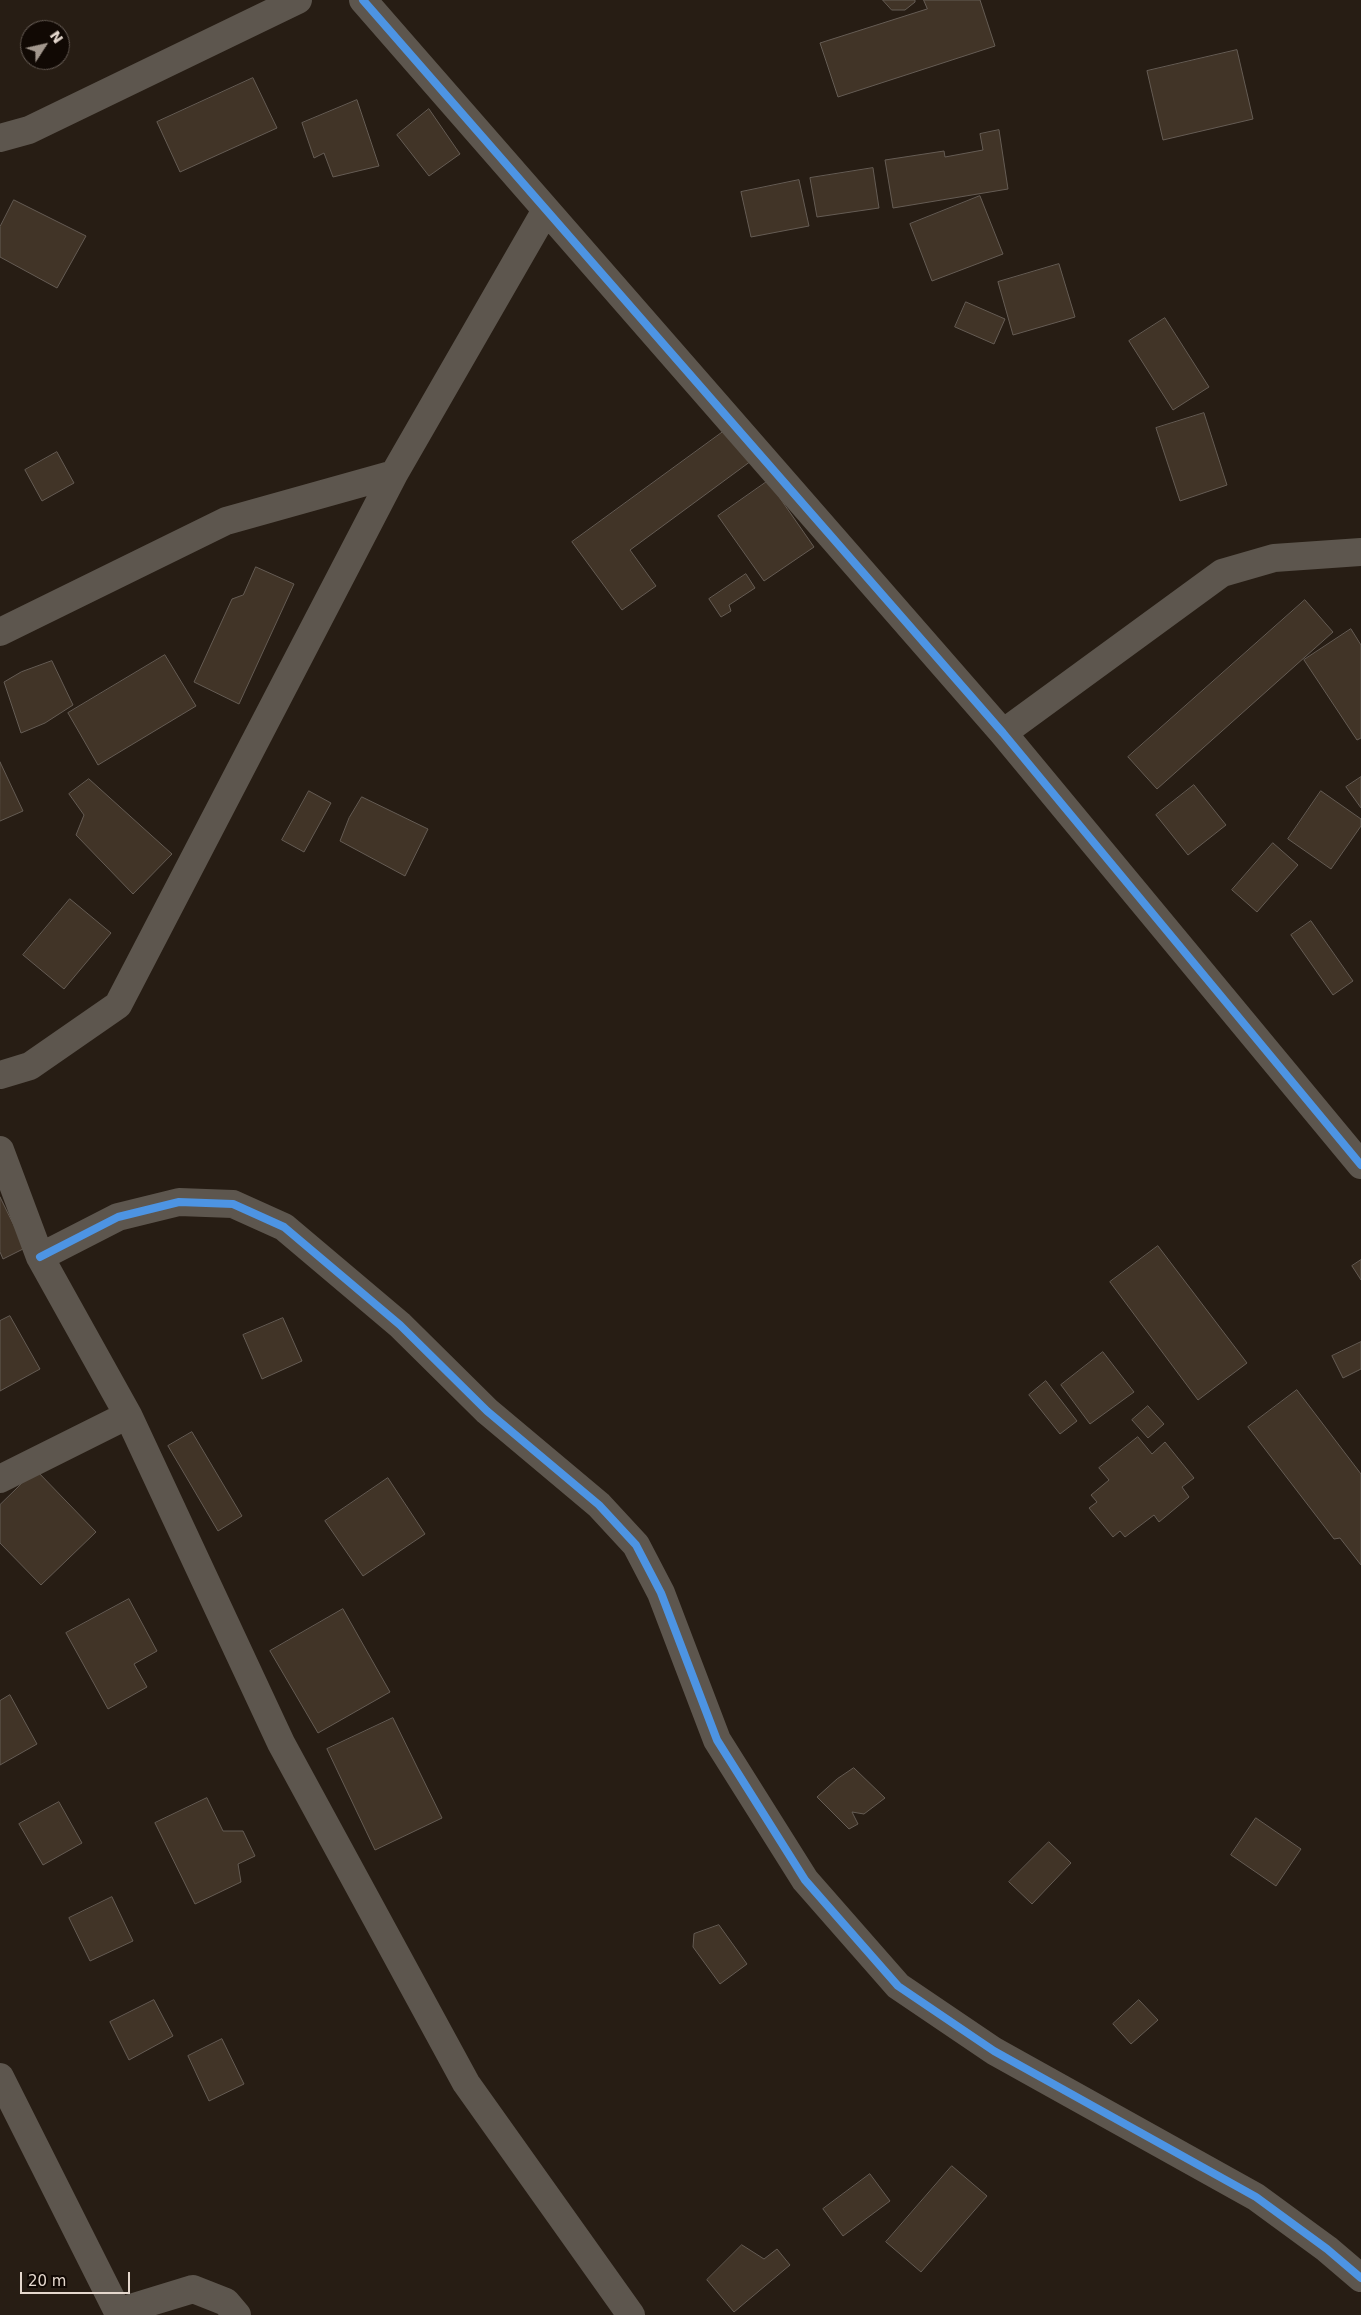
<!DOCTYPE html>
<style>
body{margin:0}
#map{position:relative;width:1361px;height:2315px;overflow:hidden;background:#271d14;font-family:"DejaVu Sans",sans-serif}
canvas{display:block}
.north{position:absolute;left:20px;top:20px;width:50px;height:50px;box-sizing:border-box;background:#110904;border:1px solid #665c55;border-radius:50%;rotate:55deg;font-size:14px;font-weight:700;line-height:20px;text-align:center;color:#e5d8ce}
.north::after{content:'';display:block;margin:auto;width:18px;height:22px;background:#a2978d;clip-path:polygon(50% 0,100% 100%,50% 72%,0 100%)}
.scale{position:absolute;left:20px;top:2272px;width:110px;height:22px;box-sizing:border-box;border:2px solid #e5d8ce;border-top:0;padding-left:6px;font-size:15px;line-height:18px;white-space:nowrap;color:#e5d8ce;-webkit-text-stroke:4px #110904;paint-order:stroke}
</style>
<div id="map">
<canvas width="1361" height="2315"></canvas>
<div class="north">N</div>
<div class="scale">20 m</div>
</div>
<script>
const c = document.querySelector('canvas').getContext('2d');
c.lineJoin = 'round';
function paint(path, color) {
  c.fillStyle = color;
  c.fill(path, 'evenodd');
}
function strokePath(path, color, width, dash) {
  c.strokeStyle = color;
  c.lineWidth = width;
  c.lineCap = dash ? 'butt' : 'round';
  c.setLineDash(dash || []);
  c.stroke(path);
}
const building = new Path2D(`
 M 883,0 L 915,0 L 915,2 L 905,10 L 892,10 Z
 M 924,0 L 980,0 L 995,46 L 838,97 L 820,43 L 927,9 Z
 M 1237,50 L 1253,119 L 1163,140 L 1147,71 Z
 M 253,78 L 277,128 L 180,172 L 157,122 Z
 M 357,100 L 379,166 L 333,177 L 324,153 L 314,158 L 302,123 Z
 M 429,109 L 460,154 L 429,176 L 397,135 Z
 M 999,130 L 1008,189 L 893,208 L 885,160 L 944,151 L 945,157 L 983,150 L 980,134 Z
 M 873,168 L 879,208 L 817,217 L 810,178 Z
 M 799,180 L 809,226 L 751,237 L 741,192 Z
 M 980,196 L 1003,254 L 932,281 L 910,224 Z
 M 14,200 L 86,236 L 57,288 L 0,257 L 0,227 Z
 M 1059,264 L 1075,317 L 1013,335 L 998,282 Z
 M 966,302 L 1005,319 L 994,344 L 955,327 Z
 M 1165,318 L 1209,387 L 1173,410 L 1129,341 Z
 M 1204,413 L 1227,485 L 1180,501 L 1156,428 Z
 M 727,429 L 751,461 L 630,550 L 656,586 L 622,610 L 572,542 Z
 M 57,452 L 74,483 L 42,501 L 25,470 Z
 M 768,481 L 814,547 L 764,581 L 718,516 Z
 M 256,567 L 294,584 L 239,704 L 194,682 L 232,599 L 243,595 Z
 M 746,574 L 755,588 L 729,605 L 731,611 L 721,617 L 709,599 Z
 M 1305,600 L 1333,632 L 1157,789 L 1128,757 Z
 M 1351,629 L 1361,645 L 1361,738 L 1357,740 L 1304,660 Z
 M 165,655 L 196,706 L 98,765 L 68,713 Z
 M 52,661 L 73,705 L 45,723 L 21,733 L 4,682 L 21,672 Z
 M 0,762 L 23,811 L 0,821 Z
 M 1361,777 L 1361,808 L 1346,787 Z
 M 89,779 L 172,854 L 133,894 L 76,835 L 84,815 L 69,794 Z
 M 1194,785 L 1226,825 L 1188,855 L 1156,815 Z
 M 309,791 L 331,803 L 304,852 L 282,840 Z
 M 1321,791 L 1361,819 L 1361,826 L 1331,869 L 1288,839 Z
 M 362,797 L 428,829 L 405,876 L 340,841 L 349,818 Z
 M 1273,843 L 1298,865 L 1257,912 L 1232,890 Z
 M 70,899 L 111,933 L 64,989 L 23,955 Z
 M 1311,921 L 1353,981 L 1333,995 L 1291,935 Z
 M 0,1197 L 25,1248 L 3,1259 L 0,1252 Z
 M 1158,1246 L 1247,1363 L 1198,1400 L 1110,1282 Z
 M 1361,1260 L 1361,1280 L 1352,1266 Z
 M 10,1316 L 40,1369 L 0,1391 L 0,1321 Z
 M 283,1318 L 302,1361 L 262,1379 L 243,1335 Z
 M 1361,1342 L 1361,1369 L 1343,1378 L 1332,1356 Z
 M 1103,1352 L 1134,1392 L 1090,1424 L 1061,1385 Z
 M 1046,1381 L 1077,1421 L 1060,1434 L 1029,1395 Z
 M 1297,1390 L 1361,1474 L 1361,1565 L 1340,1538 L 1334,1539 L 1248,1427 Z
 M 1148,1406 L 1164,1424 L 1148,1438 L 1132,1420 Z
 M 192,1432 L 242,1516 L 218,1531 L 168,1446 Z
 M 1138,1437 L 1152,1454 L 1165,1442 L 1194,1478 L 1182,1487 L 1189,1497 L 1159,1522 L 1154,1515 L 1125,1537 L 1120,1531 L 1113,1537 L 1089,1508 L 1097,1502 L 1091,1495 L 1109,1480 L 1099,1468 Z
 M 36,1470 L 96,1532 L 41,1585 L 0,1543 L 0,1505 Z
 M 388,1478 L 425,1534 L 363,1576 L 325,1521 Z
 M 129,1599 L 157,1651 L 134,1664 L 147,1687 L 108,1709 L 66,1633 Z
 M 343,1609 L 390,1692 L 318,1733 L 270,1651 Z
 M 10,1695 L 37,1744 L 0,1765 L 0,1701 Z
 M 393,1718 L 442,1818 L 375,1850 L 327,1749 Z
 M 854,1768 L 885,1798 L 864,1814 L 852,1812 L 858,1824 L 849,1829 L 817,1797 L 837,1779 Z
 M 207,1798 L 223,1831 L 243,1831 L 255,1856 L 238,1864 L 241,1882 L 195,1904 L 155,1823 Z
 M 59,1802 L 82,1843 L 43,1865 L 19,1824 Z
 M 1256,1818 L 1301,1849 L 1276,1886 L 1231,1855 Z
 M 1049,1842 L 1071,1863 L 1032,1904 L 1009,1882 Z
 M 112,1897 L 133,1941 L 90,1961 L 69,1918 Z
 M 719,1925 L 747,1964 L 720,1984 L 693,1947 L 694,1934 Z
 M 154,2000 L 173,2036 L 129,2060 L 110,2022 Z
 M 1139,2000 L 1158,2020 L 1131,2044 L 1113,2024 Z
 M 222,2039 L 244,2084 L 209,2101 L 188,2056 Z
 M 952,2166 L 987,2196 L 921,2272 L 886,2242 Z
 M 870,2174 L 890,2201 L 843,2236 L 823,2209 Z
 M 742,2245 L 764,2259 L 777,2249 L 790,2265 L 734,2312 L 707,2280 Z`);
paint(building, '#413427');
strokePath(building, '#655c54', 1);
strokePath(new Path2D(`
 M 363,0 L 1003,733 L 1361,1165
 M 0,138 L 29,130 L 298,0
 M 0,632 L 226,521 L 394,474
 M 1003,733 L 1222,573 L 1274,558 L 1361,552
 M 0,1075 L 30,1066 L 118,1005 L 394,474 L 546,210
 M 0,1150 L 40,1257 L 128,1415 L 281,1743 L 466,2083 L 631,2315
 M 40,1257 L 118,1217 L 179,1202 L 233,1204 L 284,1227 L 400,1325 L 487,1411 L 599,1505 L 636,1545 L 661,1593 L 717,1740 L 805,1880 L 898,1986 L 994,2051 L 1256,2197 L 1327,2249 L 1361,2278
 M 0,1479 L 128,1415
 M 0,2077 L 118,2312 L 193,2289 L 226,2302 L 237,2315`), '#5d564e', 28);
strokePath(new Path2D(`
 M 363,0 L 1003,733 L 1361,1165
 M 40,1257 L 118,1217 L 179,1202 L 233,1204 L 284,1227 L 400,1325 L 487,1411 L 599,1505 L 636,1545 L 661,1593 L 717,1740 L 805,1880 L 898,1986 L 994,2051 L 1256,2197 L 1327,2249 L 1361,2278`), '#4d94e3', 8);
</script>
